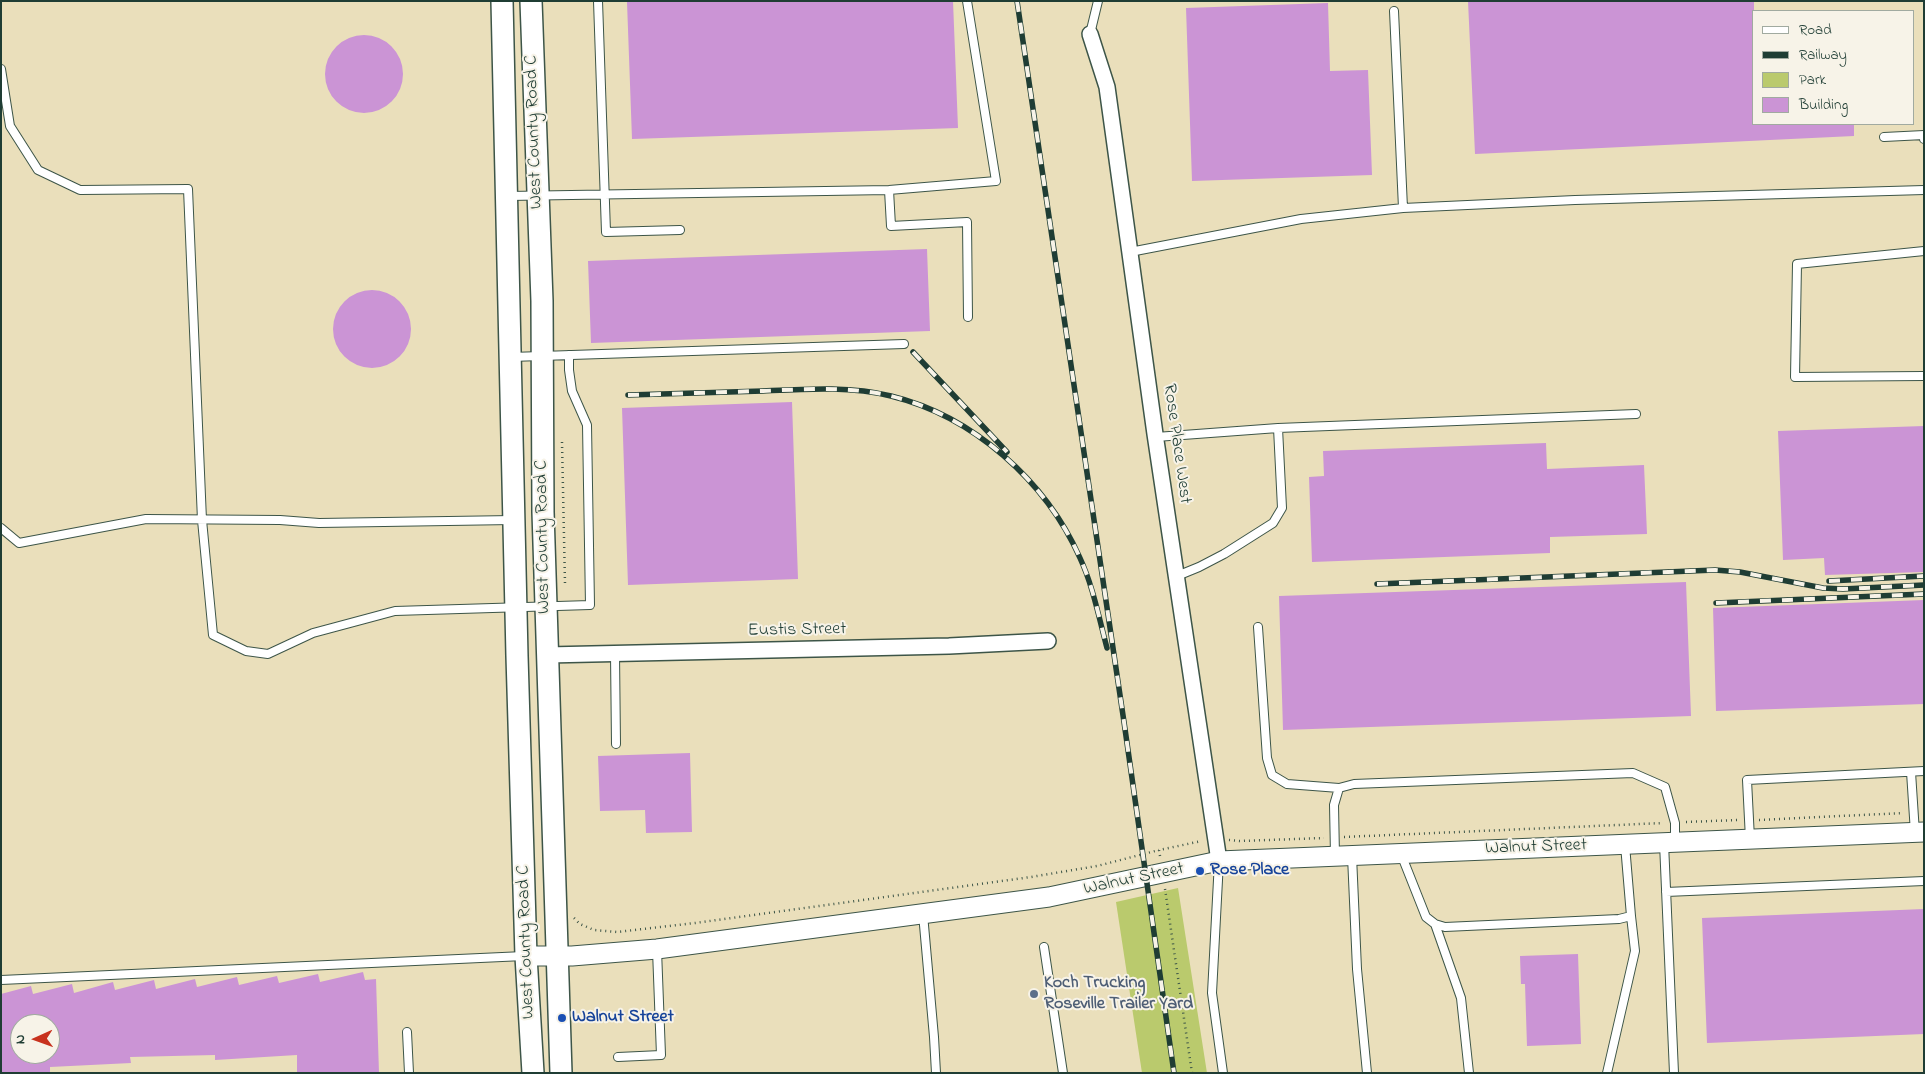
<!DOCTYPE html>
<style>
body{margin:0}
#map{position:relative;width:1925px;height:1074px;overflow:hidden;background:#eadfbb;font-family:"Indie Flower",sans-serif}
canvas{display:block}
.frame{position:absolute;inset:0;border:2px solid #1f3d34;pointer-events:none}
.legend{position:absolute;left:1752px;top:10px;width:162px;height:115px;box-sizing:border-box;background:#f7f3e8;border:1px solid #a1aaa0;margin:0;padding:6px 9px;list-style:none;font-size:15px;color:#1f3d34}
.legend li{display:flex;align-items:center;gap:10px;height:25px}
.legend b{width:25px;border:1px solid #a1aaa0}
.north{position:absolute;left:10px;top:1014px;width:50px;height:50px;box-sizing:border-box;background:#f7f3e8;border:1px solid #a1aaa0;border-radius:50%;rotate:268deg;font-size:14px;font-weight:700;line-height:20px;text-align:center;color:#1f3d34}
.north::after{content:'';display:block;margin:auto;width:18px;height:22px;background:#c8321e;clip-path:polygon(50% 0,100% 100%,50% 72%,0 100%)}
</style>
<div id="map">
<canvas width="1925" height="1074"></canvas>
<div class="frame"></div>
<ul class="legend">
<li><b style="height:6px;background:#fff"></b>Road</li>
<li><b style="height:6px;background:#1f3d34"></b>Railway</li>
<li><b style="height:14px;background:#baca6d"></b>Park</li>
<li><b style="height:14px;background:#cb94d5"></b>Building</li>
</ul>
<div class="north">N</div>
</div>
<script>
const c = document.querySelector('canvas').getContext('2d');
c.lineJoin = 'round';
function paint(path, color) {
  c.fillStyle = color;
  c.fill(path, 'evenodd');
}
function strokePath(path, color, width, dash) {
  c.strokeStyle = color;
  c.lineWidth = width;
  c.lineCap = dash ? 'butt' : 'round';
  c.setLineDash(dash || []);
  c.stroke(path);
}
function label(font, color, halo, rows, align = 'center') {
  c.font = font + ' "Indie Flower",sans-serif';
  c.lineWidth = 4;
  c.setLineDash([]);
  c.textBaseline = 'middle';
  c.strokeStyle = halo;
  c.fillStyle = color;
  for (const [text, x, y, turn = 0] of rows) {
    c.save();
    c.translate(x, y);
    c.rotate((+turn || 0) * Math.PI / 180);
    c.textAlign = isNaN(turn) ? turn : align;
    if (halo) c.strokeText(text, 0, 0);
    c.fillText(text, 0, 0);
    c.restore();
  }
}
paint(new Path2D(`
 M 1178,888 L 1207,1073 L 1142,1073 L 1116,902 Z`), '#baca6d');
paint(new Path2D(`
 M 658,1 L 953,1 L 958,128 L 632,139 L 627,2 Z
 M 1468,1 L 1754,1 L 1754,124 L 1854,124 L 1854,136 L 1475,154 Z
 M 1328,3 L 1330,71 L 1368,70 L 1372,175 L 1192,181 L 1186,8 Z
 M325 74a39 39 0 1 1 78 0a39 39 0 1 1-78 0Z
 M 927,249 L 930,331 L 591,343 L 588,261 Z
 M333 329a39 39 0 1 1 78 0a39 39 0 1 1-78 0Z
 M 792,402 L 798,579 L 628,585 L 622,408 Z
 M 1924,426 L 1924,572 L 1825,575 L 1824,558 L 1783,560 L 1778,431 Z
 M 1546,443 L 1547,469 L 1644,465 L 1647,534 L 1550,537 L 1550,553 L 1312,562 L 1309,477 L 1324,476 L 1323,451 Z
 M 1686,582 L 1691,716 L 1283,730 L 1279,596 Z
 M 1924,600 L 1924,704 L 1716,711 L 1713,608 Z
 M 690,753 L 692,832 L 646,833 L 645,810 L 600,811 L 598,756 Z
 M 1924,909 L 1924,1034 L 1707,1043 L 1702,918 Z
 M 1578,954 L 1581,1044 L 1527,1046 L 1525,984 L 1521,984 L 1520,956 Z
 M 363,972 L 365,980 L 376,979 L 379,1073 L 297,1073 L 297,1055 L 215,1060 L 215,1055 L 130,1057 L 131,1063 L 50,1067 L 50,1073 L 1,1073 L 1,994 L 31,986 L 33,994 L 72,984 L 74,993 L 113,982 L 115,990 L 154,980 L 156,989 L 195,979 L 197,987 L 237,977 L 239,985 L 277,976 L 279,983 L 318,974 L 320,982 ZM 20,1024 L 50,1024 L 50,1054 L 20,1054 Z`), '#cb94d5');
const service = new Path2D(`
 M 598,1 L 606,232 L 680,230
 M 1394,11 L 1403,208
 M 1090,34 L 1098,1
 M 1,69 L 10,126 L 38,170 L 80,190 L 188,189 L 202,520 L 213,635 L 246,651 L 268,654 L 313,633 L 395,611 L 590,605 L 587,425 L 572,391 L 569,370 L 569,355
 M 1884,137 L 1924,135 L 1924,139
 M 889,190 L 891,226 L 967,222 L 968,317
 M 508,196 L 889,190 L 996,181 L 967,1
 M 1924,251 L 1797,264 L 1795,377 L 1924,376
 M 1130,252 L 1301,219 L 1403,208 L 1575,200 L 1924,190
 M 511,357 L 904,344
 M 1278,428 L 1636,414
 M 1156,437 L 1278,428 L 1282,508 L 1273,523 L 1224,554 L 1199,567 L 1177,576
 M 1,528 L 19,543 L 146,519 L 280,520 L 319,523 L 513,520
 M 1258,627 L 1267,758 L 1272,775 L 1287,784 L 1339,788
 M 615,654 L 616,744
 M 1911,772 L 1915,833
 M 1750,839 L 1747,780 L 1924,771
 M 1664,843 L 1674,1073
 M 1401,854 L 1426,917 L 1435,924 L 1445,927 L 1619,919 L 1631,916 L 1625,845
 M 1335,856 L 1334,805 L 1339,788 L 1354,784 L 1633,773 L 1665,787 L 1675,823 L 1675,842
 M 1352,856 L 1357,969 L 1367,1073
 M 1219,861 L 1212,993 L 1223,1073
 M 1666,892 L 1924,881
 M 923,914 L 934,1037 L 936,1073
 M 1435,924 L 1461,998 L 1469,1073
 M 1044,947 L 1063,1073
 M 1,980 L 524,956
 M 407,1032 L 409,1073
 M 618,1057 L 661,1055 L 657,950
 M 1607,1073 L 1635,951 L 1631,916`);
const minor = new Path2D(`
 M 1090,34 L 1107,87 L 1155,434 L 1219,861
 M 547,655 L 949,646 L 1048,641`);
const tertiary = new Path2D(`
 M 526,956 L 572,956 L 657,949 L 1049,897 L 1219,861 L 1924,832`);
const secondary = new Path2D(`
 M 502,1 L 517,656 L 526,956 L 533,1073
 M 531,1 L 542,301 L 543,512 L 561,1073`);
strokePath(service, '#3d5548', 10);
strokePath(minor, '#3d5548', 18);
strokePath(tertiary, '#3d5548', 21);
strokePath(secondary, '#3d5548', 24);
strokePath(new Path2D(`
 M 562,442 L 565,584
 M 1759,820 L 1903,813
 M 1686,822 L 1738,820
 M 1344,837 L 1663,823
 M 1229,840 L 1240,841 L 1324,838
 M 1160,856 L 1159,850 L 1202,841
 M 1165,889 L 1192,1073
 M 574,918 L 580,924 L 594,930 L 617,932 L 695,923 L 1031,877 L 1097,866 L 1159,850`), '#3d5548', 2.5, [1, 4]);
strokePath(service, '#fff', 8);
strokePath(minor, '#fff', 15);
strokePath(tertiary, '#fff', 19);
strokePath(secondary, '#fff', 21);
const rail = new Path2D(`
 M 1017,1 L 1124,722 L 1174,1073
 M 913,352 L 1007,452
 M 628,395 C 673,394 718,392 763,391 C 806,389 850,386 891,396 C 973,416 1046,481 1080,558 C 1093,586 1099,618 1107,648
 M 1829,581 L 1924,576
 M 1377,584 L 1715,570 L 1740,572 L 1823,588 L 1843,589 L 1924,585
 M 1716,603 L 1924,594`);
strokePath(rail, '#1f3d34', 5.5);
strokePath(rail, '#f7f3e8', 4, [11]);
for (const [x, y, r, color] of [
 [1200,871,5,"#1a4fb4"],
 [1034,994,5,"#5c6f8a"],
 [562,1018,5,"#1a4fb4"]
]) {
  const dot = new Path2D();
  dot.arc(x, y, r, 0, 2 * Math.PI);
  c.fillStyle = color;
  c.fill(dot);
  strokePath(dot, '#f7f3e8', 2);
}
label('18px', '#1f3d34', '#f7f3e8', [
 ["West County Road C",535,132,-92],
 ["Rose Place West",1176,444,82],
 ["West County Road C",544,537,-91],
 ["Eustis Street",797,631,-1],
 ["Walnut Street",1536,848,-2],
 ["Walnut Street",1134,880,-12],
 ["West County Road C",527,942,-92]
]);
label('bold 18px', '#164399', '#f7f3e8', [
 ["Rose Place",1210,871],
 ["Walnut Street",572,1018]
], 'left');
label('bold 18px', '#4e5e75', '#f7f3e8', [
 ["Koch Trucking",1044,984],
 ["Roseville Trailer Yard",1044,1005]
], 'left');
</script>
